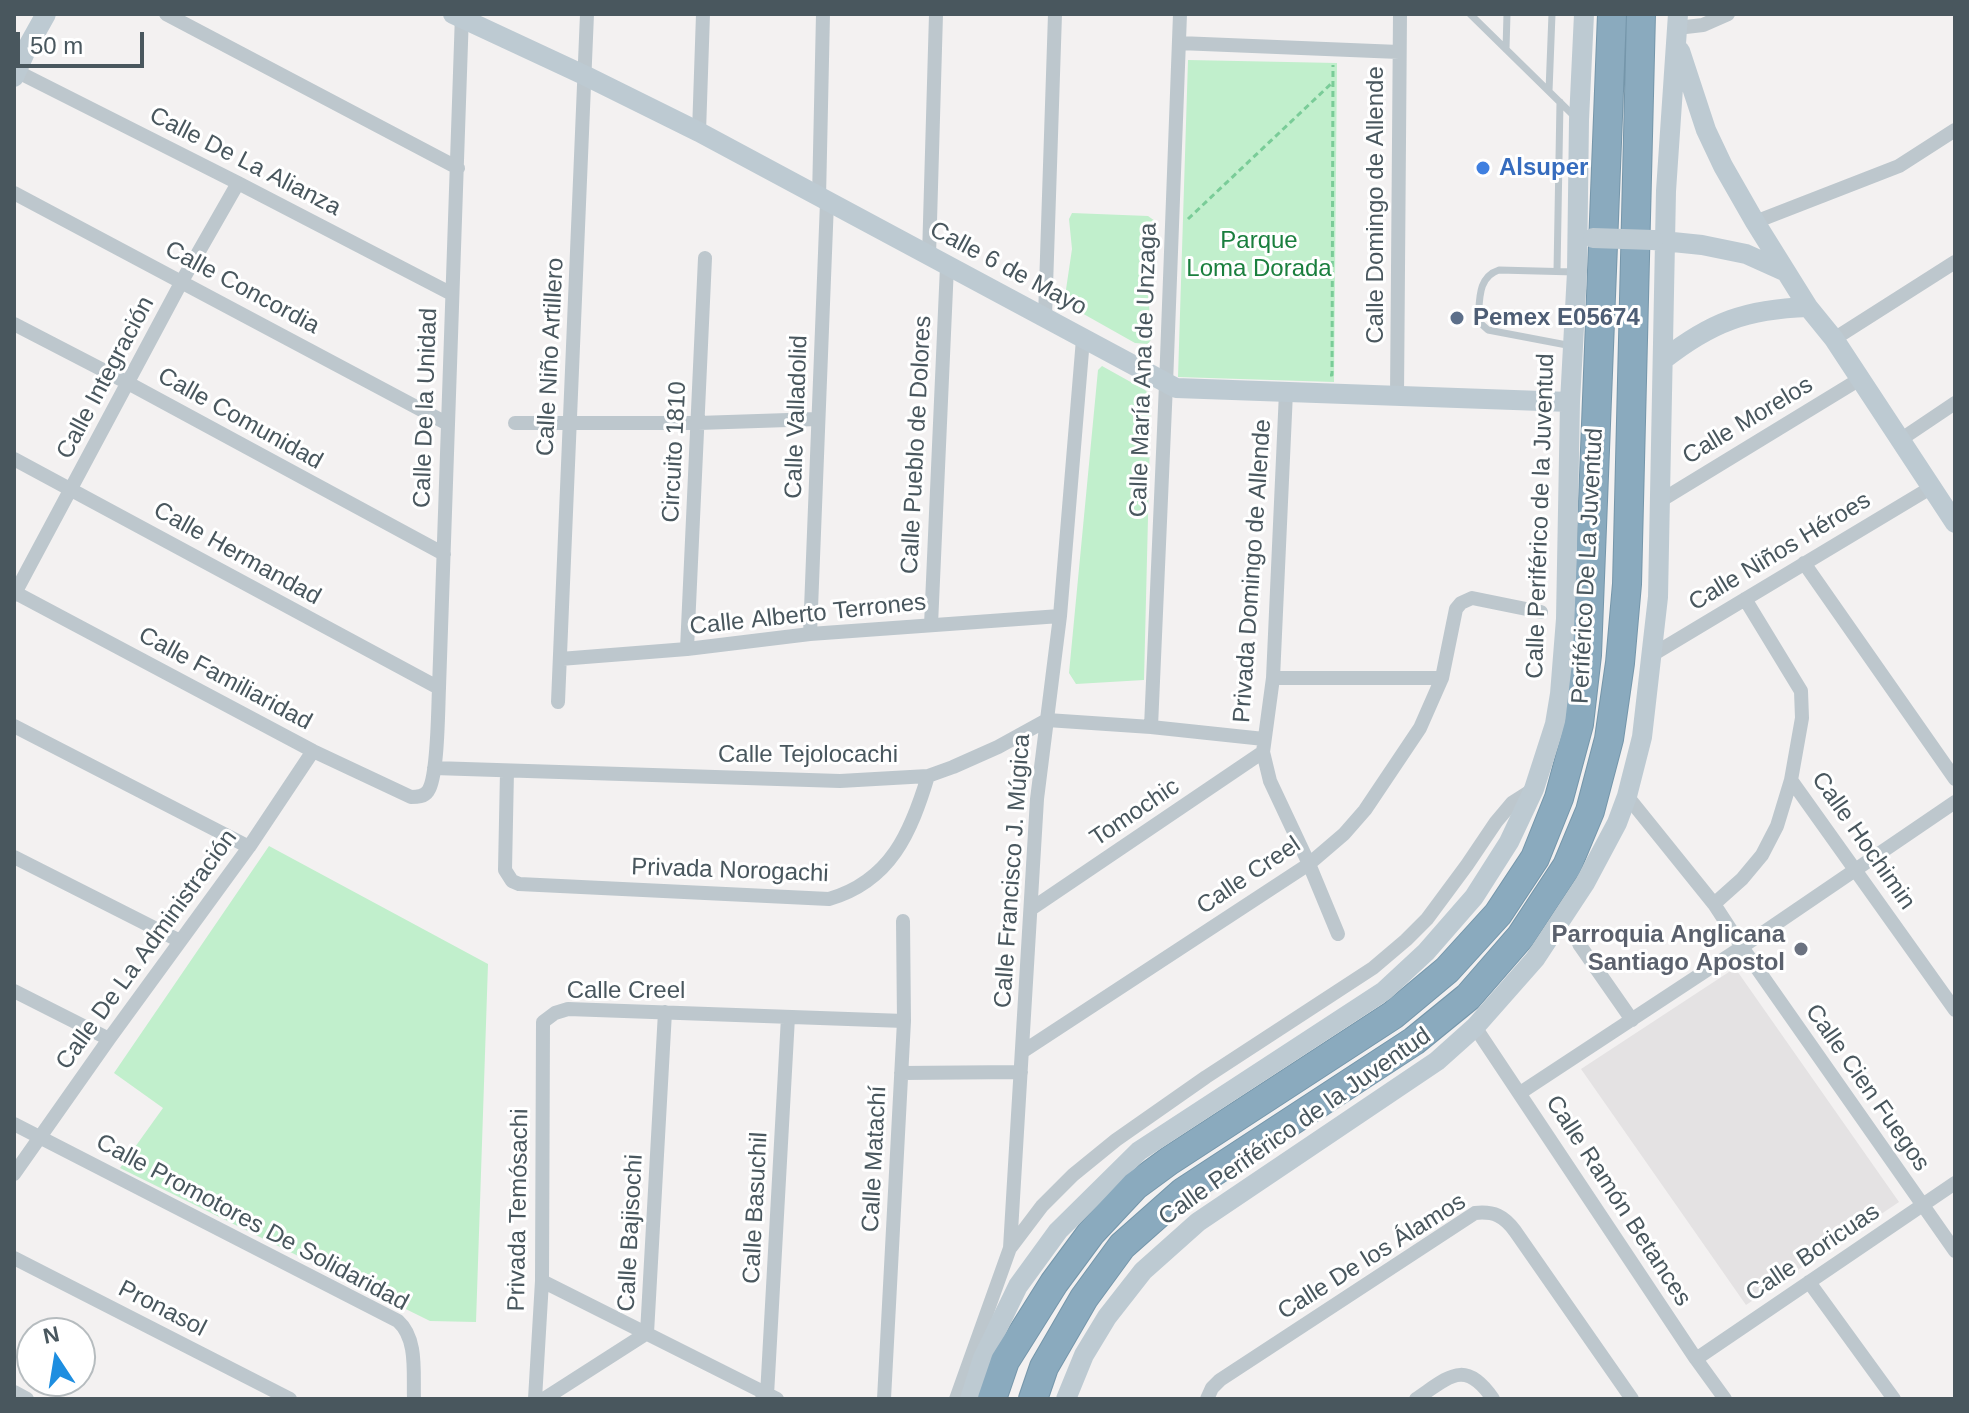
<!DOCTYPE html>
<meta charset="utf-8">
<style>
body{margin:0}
#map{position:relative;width:1969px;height:1413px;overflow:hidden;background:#f3f1f1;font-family:Arial,sans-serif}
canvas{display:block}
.frame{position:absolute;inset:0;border:16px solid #49575e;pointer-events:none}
.north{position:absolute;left:16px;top:1317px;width:80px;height:80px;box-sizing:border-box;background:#fff;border:2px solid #b6bcbf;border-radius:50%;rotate:348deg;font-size:22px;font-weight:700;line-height:32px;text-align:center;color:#49575e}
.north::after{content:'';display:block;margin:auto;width:28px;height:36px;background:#1e8ee0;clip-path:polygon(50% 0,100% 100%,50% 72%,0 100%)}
.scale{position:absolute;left:16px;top:32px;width:128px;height:36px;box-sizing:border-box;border:4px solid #49575e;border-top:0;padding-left:10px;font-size:24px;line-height:28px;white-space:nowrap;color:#49575e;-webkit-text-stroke:6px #fff;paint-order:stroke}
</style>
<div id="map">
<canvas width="1969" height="1413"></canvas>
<div class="frame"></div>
<div class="north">N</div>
<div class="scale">50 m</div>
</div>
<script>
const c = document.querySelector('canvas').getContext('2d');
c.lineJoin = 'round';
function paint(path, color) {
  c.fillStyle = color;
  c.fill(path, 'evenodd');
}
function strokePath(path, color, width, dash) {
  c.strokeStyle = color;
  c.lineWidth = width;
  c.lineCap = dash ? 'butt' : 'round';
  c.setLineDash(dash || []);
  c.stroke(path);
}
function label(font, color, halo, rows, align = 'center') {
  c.font = font + ' Arial,sans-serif';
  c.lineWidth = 6;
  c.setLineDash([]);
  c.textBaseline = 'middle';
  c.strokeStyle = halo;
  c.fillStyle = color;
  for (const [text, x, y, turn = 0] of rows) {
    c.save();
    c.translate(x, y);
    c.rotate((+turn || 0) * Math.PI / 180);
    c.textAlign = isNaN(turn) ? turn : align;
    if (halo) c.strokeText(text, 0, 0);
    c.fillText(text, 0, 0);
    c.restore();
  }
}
paint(new Path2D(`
 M 1735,968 L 1899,1202 L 1746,1305 L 1581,1069 Z`), '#e4e2e3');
paint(new Path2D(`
 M 1188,60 L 1337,63 L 1334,382 L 1178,377 Z
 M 1072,213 L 1148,216 L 1155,221 L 1155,259 L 1148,295 L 1152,338 L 1148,344 L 1135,343 L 1064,303 L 1072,249 L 1069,219 Z
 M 1102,366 L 1145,390 L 1151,396 L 1144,680 L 1076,684 L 1069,673 L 1098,370 Z
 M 269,846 L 488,964 L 476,1322 L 430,1321 L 120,1168 L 163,1108 L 114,1073 Z`), '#c1efcc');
const highway = new Path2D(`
 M 992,1399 L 1005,1361 L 1054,1283 L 1091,1233 L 1135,1186 L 1169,1161 L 1393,1015 L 1447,970 L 1498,914 L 1535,858 L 1559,798 L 1579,724 L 1587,655 L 1612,14
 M 1033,1399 L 1044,1367 L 1084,1298 L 1122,1246 L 1183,1192 L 1414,1041 L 1468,997 L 1521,936 L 1567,866 L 1590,811 L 1609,739 L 1620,663 L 1627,584 L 1641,14`);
strokePath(highway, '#7596aa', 30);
strokePath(new Path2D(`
 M 1188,219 L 1333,82
 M 1330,375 L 1332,375 L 1333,65`), '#7acc98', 3, [6, 4]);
strokePath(new Path2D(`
 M 1470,14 L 1574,116
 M 1506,49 L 1507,14
 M 1549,91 L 1552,14
 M 1557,271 L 1560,102
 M 1572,346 L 1488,330 L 1478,321 C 1480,301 1477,277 1499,270 L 1575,272`), '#bdc7cd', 7);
strokePath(new Path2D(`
 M 166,14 L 458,168
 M 1677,28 L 1703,25 L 1728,14
 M 1179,43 L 1399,52
 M 16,71 L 238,183 L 452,294
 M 699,132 L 703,14
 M 14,193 L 448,424
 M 819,198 L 823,14
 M 1755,222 L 1899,166 L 1955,130
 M 929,256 L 936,14
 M 1045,317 L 1055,14
 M 14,324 L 128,383 L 444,554
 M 1834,339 L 1955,262
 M 1286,392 L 1273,678 L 1263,752 L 1270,781 L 1309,864 L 1338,934
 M 1397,396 L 1400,14
 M 515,423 L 698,423 L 818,419
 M 1900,440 L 1955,403
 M 14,459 L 439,688
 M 1660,501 L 1860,379
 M 1804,563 L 1955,779
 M 14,592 L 313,751 L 411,797 C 417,797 424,797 428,791 C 438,777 438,709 439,688 L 462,14
 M 14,595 L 182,281 L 238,183
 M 931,625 L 947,266
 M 810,634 L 827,202
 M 687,649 L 705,258
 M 1652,655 L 1932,487
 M 560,659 L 687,649 L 810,634 L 1060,616
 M 1273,678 L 1442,678
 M 558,702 L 587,14
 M 14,726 L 249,847
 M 1151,727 L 1166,384 L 1180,14
 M 434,768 L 840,781 L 928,776 L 953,767 L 998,747 L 1047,720 L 1151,727 L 1264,739
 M 507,771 L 505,870 L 512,881 L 519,884 L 829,899 C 891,881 911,832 928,776
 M 1791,780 L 1955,1010
 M 1627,796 L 1714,904 L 1742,947 L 1955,1251
 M 14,857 L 180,941
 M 1714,904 L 1742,879 L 1762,855 L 1777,826 L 1791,780 L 1802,718 L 1801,691 L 1745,599
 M 1031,909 L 1263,752
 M 1579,944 L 1632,1020
 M 14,991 L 109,1039
 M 1475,1027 L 1696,1359 L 1725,1399
 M 1022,1052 L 1309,864 L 1344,834 L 1365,810 L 1420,728 L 1442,678 L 1456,609 L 1461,603 L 1472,598 L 1541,612
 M 901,1073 L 1021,1072
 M 1520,1093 L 1742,947 L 1955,802
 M 14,1124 L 398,1321 C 418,1339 413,1373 414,1399
 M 14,1174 L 109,1039 L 249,847 L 313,751
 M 1011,1247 L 1042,1206 L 1073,1175 L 1116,1140 L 1206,1077 L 1373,968 L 1406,940 L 1427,919 L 1467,865 L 1496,822 L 1512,803 L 1534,789
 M 14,1258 L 290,1399
 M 542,1281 L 777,1399
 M 1809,1282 L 1894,1399
 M 1696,1359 L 1955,1183
 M 14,1392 L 27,1399
 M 535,1399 L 542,1281 L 543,1022 L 555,1013 L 568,1009 L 904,1021
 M 544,1399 L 647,1333 L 665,1012
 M 762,1399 L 767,1395 L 788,1017
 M 884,1399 L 904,1021 L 903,921
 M 956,1399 L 1010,1248 L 1037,799 L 1060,616 L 1083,339
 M 1207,1399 L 1212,1388 L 1220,1380 L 1475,1213 C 1494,1211 1504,1216 1515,1231 L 1632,1399
 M 1416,1399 C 1449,1377 1465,1358 1493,1399`), '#bdc7cd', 14);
strokePath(new Path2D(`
 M 453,14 L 586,76 L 699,132 L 1176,388 L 1570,402
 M 1680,51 L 1706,130 L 1723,166 L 1755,222 L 1808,307 L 1834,339 L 1955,523
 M 14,77 L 27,48 L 46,14
 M 1653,240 L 1702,245 L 1746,254 L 1786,272
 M 1663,360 C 1711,322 1747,309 1808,307
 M 970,1399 L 983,1358 L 1018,1286 L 1058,1231 L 1139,1151 L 1384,991 L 1426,952 L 1474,897 L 1509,842 L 1534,789 L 1555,724 L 1560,694 L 1566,619 L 1570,402 L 1577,272 L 1579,120 L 1584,14
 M 1066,1399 L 1084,1355 L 1107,1317 L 1143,1271 L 1198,1222 L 1437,1061 L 1475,1027 L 1535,959 L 1585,883 L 1617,823 L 1627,796 L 1642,737 L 1658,597 L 1666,191 L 1678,14`), '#bdcad2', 20);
strokePath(highway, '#8aaabe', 28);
strokePath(new Path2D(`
 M 1593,238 L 1653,240`), '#bdcad2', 20);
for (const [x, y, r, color] of [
 [1483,168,8,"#3f7fe0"],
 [1457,318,8,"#5c6f8a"],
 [1801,949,8,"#6b7280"]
]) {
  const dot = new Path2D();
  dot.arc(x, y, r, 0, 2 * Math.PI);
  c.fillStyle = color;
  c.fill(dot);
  strokePath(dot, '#fff', 3);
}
label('24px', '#49575e', '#fff', [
 ["Calle De La Alianza",245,162,27],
 ["Calle Domingo de Allende",1376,205,-90],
 ["Calle 6 de Mayo",1008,269,28],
 ["Calle Concordia",242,288,28],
 ["Calle Niño Artillero",551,357,-87],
 ["Calle María Ana de Unzaga",1144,370,-88],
 ["Calle Integración",106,378,-62],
 ["Calle De la Unidad",426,408,-88],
 ["Calle Valladolid",797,417,-88],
 ["Calle Comunidad",240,419,29],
 ["Calle Morelos",1748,421,-31],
 ["Calle Pueblo de Dolores",917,445,-87],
 ["Circuito 1810",675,452,-87],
 ["Calle Periférico de la Juventud",1541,516,-88],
 ["Calle Niños Héroes",1780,552,-31],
 ["Calle Hermandad",237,554,29],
 ["Periférico De La Juventud",1588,566,-87],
 ["Privada Domingo de Allende",1253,571,-86],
 ["Calle Alberto Terrones",808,615,-6],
 ["Calle Familiaridad",225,679,28],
 ["Calle Tejolocachi",808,755],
 ["Tomochic",1135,813,-34],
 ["Calle Hochimin",1863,841,55],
 ["Privada Norogachi",730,871,2],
 ["Calle Francisco J. Múgica",1013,871,-86],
 ["Calle Creel",1249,876,-34],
 ["Calle De La Administración",147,950,-54],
 ["Calle Creel",626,991],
 ["Calle Cien Fuegos",1867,1088,55],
 ["Calle Periférico de la Juventud",1295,1127,-35],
 ["Calle Matachí",875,1159,-87],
 ["Calle Ramón Betances",1618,1201,57],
 ["Calle Basuchil",756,1208,-87],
 ["Privada Temósachi",519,1210,-89],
 ["Calle Promotores De Solidaridad",252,1223,28],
 ["Calle Bajisochi",631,1233,-87],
 ["Calle Boricuas",1813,1253,-34],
 ["Calle De los Álamos",1372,1257,-32],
 ["Pronasol",162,1309,27]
]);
label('bold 24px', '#366cbe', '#fff', [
 ["Alsuper",1499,168]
], 'left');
label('24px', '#1a7f3e', '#fff', [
 ["Parque",1259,241],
 ["Loma Dorada",1259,269]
]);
label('bold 24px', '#4e5e75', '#fff', [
 ["Pemex E05674",1473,318]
], 'left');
label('bold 24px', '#5b616d', '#fff', [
 ["Parroquia Anglicana",1785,935],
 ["Santiago Apostol",1785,963]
], 'right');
</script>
